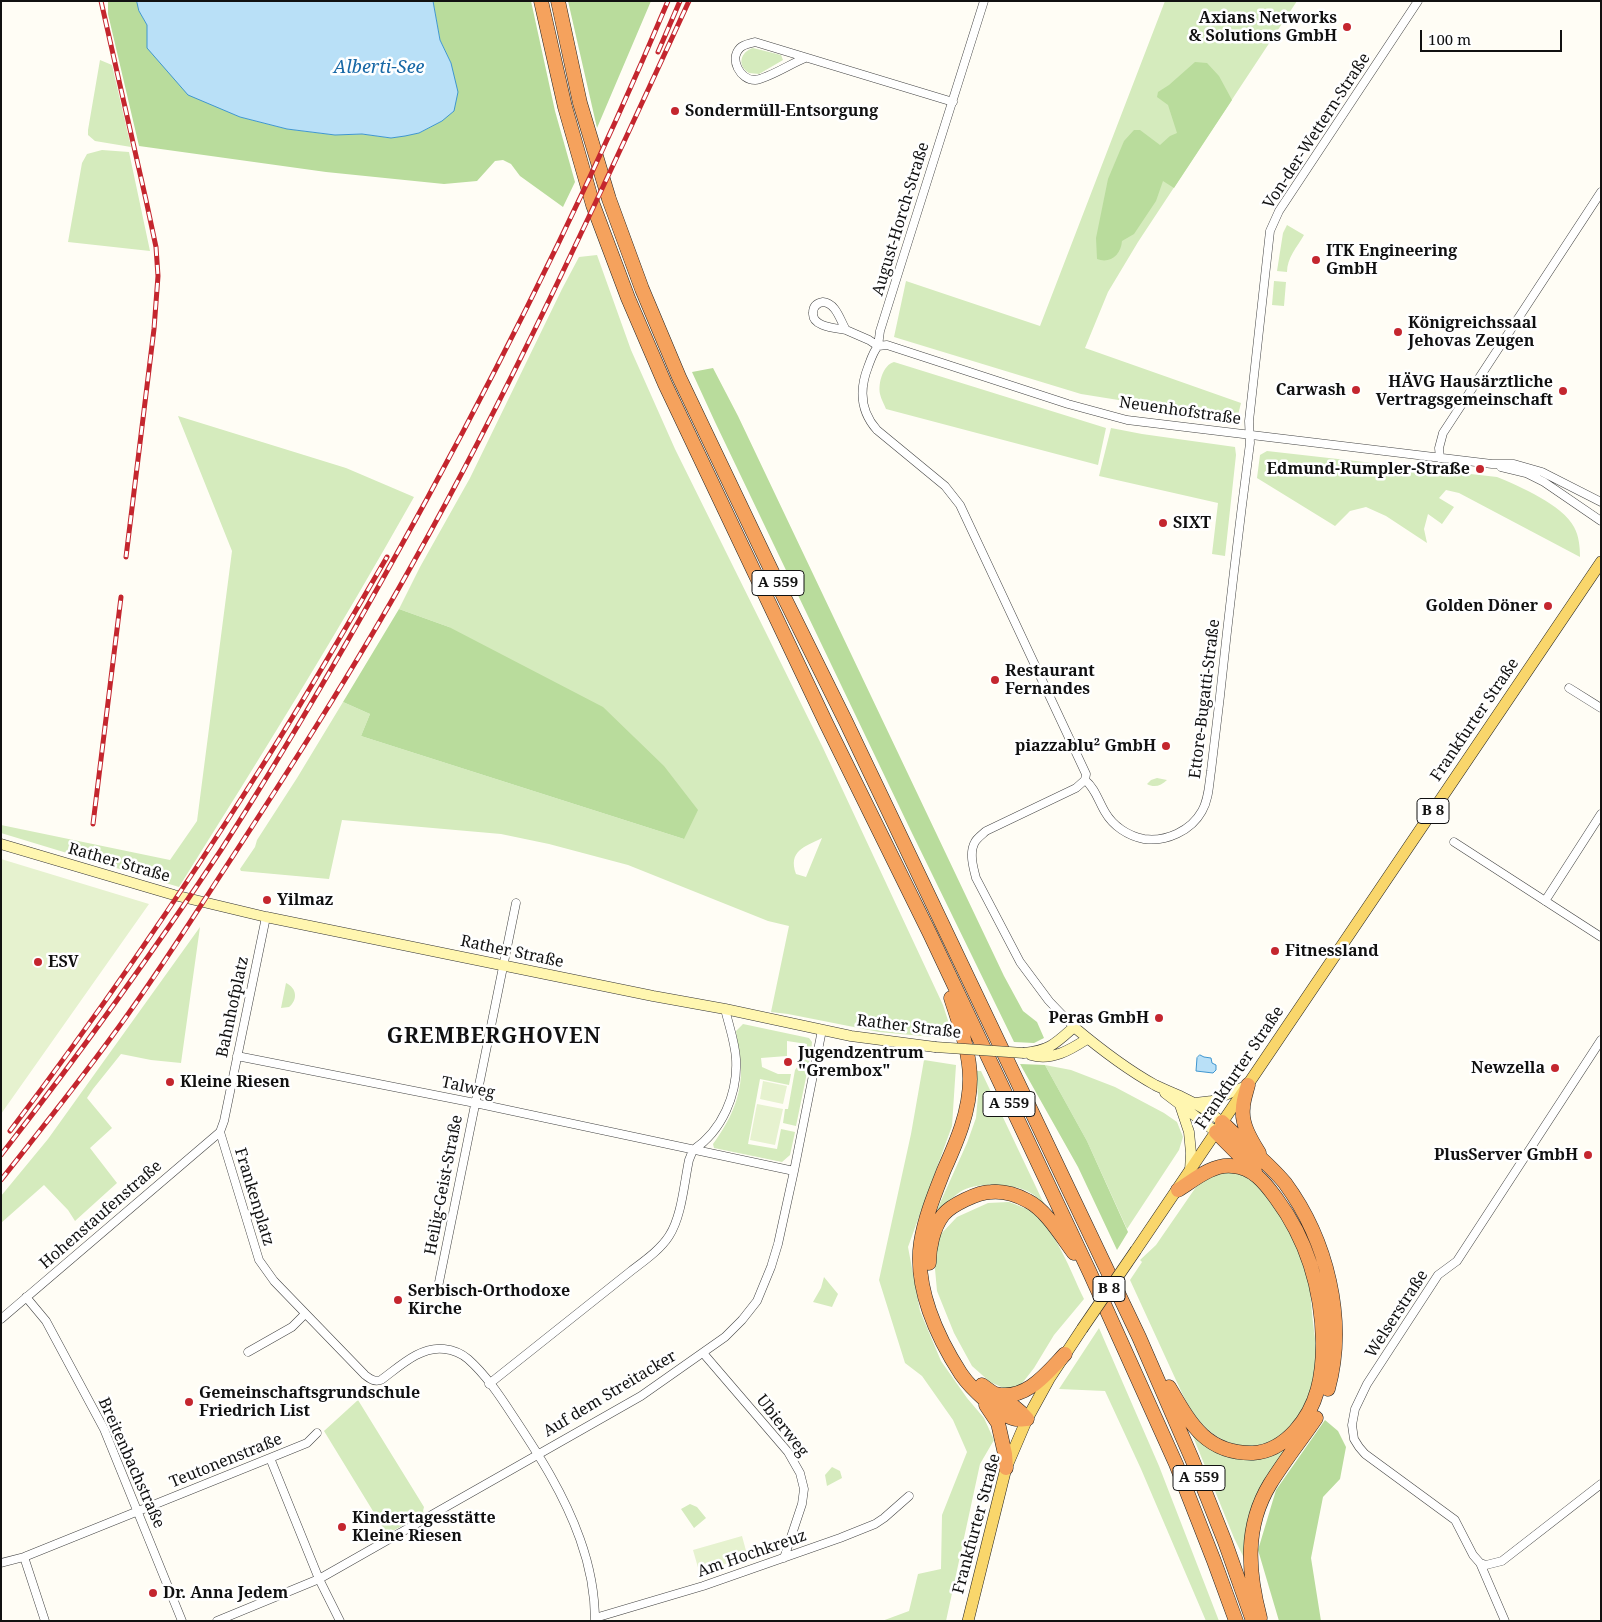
<!DOCTYPE html>
<meta charset="utf-8">
<style>
body{margin:0}
#map{position:relative;width:1602px;height:1622px;overflow:hidden;background:#fffdf5;font-family:"Noto Serif",serif}
canvas{display:block}
.frame{position:absolute;inset:0;border:2px solid #111;pointer-events:none}
.scale{position:absolute;left:1420px;top:30px;width:142px;height:22px;box-sizing:border-box;border:2px solid #111;border-top:0;padding-left:6px;font-size:15px;line-height:18px;white-space:nowrap;color:#111;-webkit-text-stroke:4px #fff;paint-order:stroke}
</style>
<div id="map">
<canvas width="1602" height="1622"></canvas>
<div class="frame"></div>
<div class="scale">100 m</div>
</div>
<script>
const c = document.querySelector('canvas').getContext('2d');
c.lineJoin = 'round';
function paint(path, color) {
  c.fillStyle = color;
  c.fill(path, 'evenodd');
}
function strokePath(path, color, width, dash) {
  c.strokeStyle = color;
  c.lineWidth = width;
  c.lineCap = dash ? 'butt' : 'round';
  c.setLineDash(dash || []);
  c.stroke(path);
}
function label(font, color, halo, rows, align = 'center') {
  c.font = font + ' "Noto Serif",serif';
  c.lineWidth = 5;
  c.setLineDash([]);
  c.textBaseline = 'middle';
  c.strokeStyle = halo;
  c.fillStyle = color;
  for (const [text, x, y, turn = 0] of rows) {
    c.save();
    c.translate(x, y);
    c.rotate((+turn || 0) * Math.PI / 180);
    c.textAlign = isNaN(turn) ? turn : align;
    if (halo) c.strokeText(text, 0, 0);
    c.fillText(text, 0, 0);
    c.restore();
  }
}
paint(new Path2D(`
 M 1165,1 L 1297,1 L 1138,242 L 1108,292 L 1085,348 L 1241,403 L 1237,419 L 1081,394 L 894,337 L 906,281 L 1040,326 Z
 M 753,48 L 781,55 L 783,60 L 759,74 L 749,73 C 737,66 740,52 753,48 Z
 M 100,60 L 112,65 L 131,147 L 95,141 L 88,135 L 88,130 Z
 M 102,150 L 129,152 L 150,251 L 68,242 L 82,163 L 87,154 Z
 M 1287,225 L 1304,235 C 1297,247 1287,258 1287,272 L 1277,271 L 1283,233 Z
 M 597,255 L 631,350 L 675,449 L 823,748 L 943,1005 L 954,1039 L 879,1032 L 788,1014 L 771,1012 L 789,926 L 768,921 L 628,865 L 549,844 L 501,834 L 342,820 L 329,879 L 241,871 L 240,869 L 255,847 L 257,840 L 297,778 L 343,702 L 370,714 L 361,736 L 684,839 L 449,627 L 399,609 L 420,567 L 470,478 L 562,289 L 579,257 ZM 822,838 L 806,877 L 796,874 C 788,851 804,847 822,838 Z
 M 1274,281 L 1286,282 L 1284,306 L 1272,305 Z
 M 894,362 L 1106,428 L 1098,465 L 886,409 C 884,404 881,399 880,394 C 878,383 883,365 894,362 Z
 M 178,416 L 346,468 L 414,497 C 340,629 260,758 179,887 L 1,833 L 1,825 L 170,860 L 197,821 L 232,551 Z
 M 1111,428 L 1142,434 L 1235,447 L 1236,455 L 1225,556 L 1212,554 L 1218,503 L 1099,476 Z
 M 1267,451 L 1497,477 C 1519,486 1563,505 1574,527 C 1579,536 1580,547 1580,557 L 1459,493 L 1446,490 L 1439,498 L 1454,507 L 1442,524 L 1428,514 L 1424,529 L 1427,543 L 1386,516 L 1366,507 L 1350,511 L 1335,526 L 1257,478 L 1260,455 Z
 M 1157,778 L 1167,780 C 1161,786 1154,788 1147,784 L 1151,780 Z
 M 200,927 L 181,1063 L 151,1060 L 121,1054 L 93,1089 L 87,1098 L 112,1128 L 90,1148 L 117,1183 L 75,1221 L 68,1210 L 44,1185 L 1,1223 L 1,1196 L 48,1139 Z
 M 286,983 C 297,988 298,1000 289,1007 L 281,1008 Z
 M 743,1024 L 809,1038 L 812,1042 L 811,1054 L 806,1053 L 807,1044 L 787,1041 L 787,1056 L 761,1058 L 762,1067 L 778,1074 L 791,1074 L 789,1085 L 760,1079 L 748,1144 L 777,1149 L 781,1129 L 795,1132 L 790,1155 L 782,1162 L 714,1148 L 713,1144 C 730,1121 742,1096 741,1067 C 741,1055 737,1043 736,1031 Z
 M 805,1057 L 810,1058 L 796,1126 L 783,1123 L 785,1109 L 788,1109 L 795,1070 Z
 M 924,1060 L 956,1065 L 952,1126 L 908,1247 L 920,1311 L 941,1361 L 967,1398 L 984,1418 L 994,1440 L 980,1464 L 946,1621 L 882,1621 L 909,1611 L 918,1574 L 941,1569 L 942,1515 L 967,1452 L 953,1420 L 922,1376 L 905,1363 L 879,1280 L 911,1134 Z
 M 1045,1065 L 1071,1070 L 1115,1087 L 1164,1113 L 1177,1122 L 1183,1137 L 1179,1150 L 1127,1229 L 1087,1141 Z
 M 976,1071 L 981,1071 L 1045,1206 C 1042,1202 1038,1198 1034,1195 C 1018,1183 976,1181 960,1192 C 948,1200 939,1211 931,1223 L 967,1143 L 976,1118 L 978,1096 Z
 M 1223,1172 C 1231,1172 1241,1172 1249,1177 C 1258,1182 1266,1194 1272,1202 C 1287,1224 1303,1250 1308,1277 C 1311,1291 1311,1307 1313,1322 C 1315,1339 1318,1357 1315,1375 C 1311,1394 1303,1411 1291,1426 C 1279,1440 1262,1447 1244,1446 C 1212,1442 1194,1418 1181,1391 L 1130,1280 L 1142,1262 L 1140,1260 L 1156,1245 L 1196,1187 L 1209,1177 Z
 M 1009,1202 C 1016,1205 1024,1207 1030,1211 C 1057,1230 1070,1271 1084,1299 L 1054,1335 L 1034,1368 L 1020,1386 L 1008,1390 L 990,1382 L 972,1366 L 954,1333 L 937,1291 L 934,1258 L 939,1236 L 957,1217 L 988,1203 Z
 M 824,1277 L 838,1294 L 832,1307 L 813,1302 L 821,1288 Z
 M 1099,1328 L 1159,1466 L 1219,1621 L 1206,1621 L 1141,1469 L 1105,1391 L 1059,1389 Z
 M 358,1400 L 424,1507 L 423,1511 L 424,1514 L 387,1534 L 324,1431 Z
 M 1190,1429 L 1220,1451 L 1289,1441 L 1244,1558 L 1234,1538 Z
 M 832,1467 L 840,1471 L 842,1478 L 827,1486 L 825,1475 Z
 M 690,1504 L 697,1507 L 706,1518 L 694,1528 L 681,1509 Z`), '#d5ebbd');
paint(new Path2D(`
 M 108,1 L 137,1 L 139,11 L 147,25 L 147,45 L 221,108 L 240,117 L 287,129 L 335,135 L 362,134 L 391,138 L 419,133 L 442,121 L 451,63 L 440,40 L 433,1 L 531,1 L 555,111 L 575,182 L 563,207 L 520,176 L 511,164 L 503,160 L 495,161 L 477,181 L 444,184 L 326,172 L 139,146 L 108,14 Z
 M 568,1 L 651,1 L 597,128 Z
 M 1195,62 L 1207,63 L 1219,76 L 1232,100 L 1174,188 L 1163,181 L 1156,201 L 1134,234 L 1122,241 C 1121,255 1110,264 1097,259 L 1096,238 L 1108,179 L 1124,141 L 1134,130 L 1140,130 L 1160,145 L 1170,136 L 1177,133 L 1168,105 L 1157,97 L 1158,92 L 1169,85 Z
 M 713,368 L 738,416 L 1004,976 L 1023,1011 L 1037,1022 L 1044,1038 L 1034,1043 L 1014,1042 L 911,831 L 715,422 L 692,372 Z
 M 399,609 L 449,627 L 603,707 L 664,766 L 698,810 L 684,839 L 361,736 L 370,714 L 343,702 Z
 M 1020,1064 L 1045,1065 L 1087,1141 L 1128,1232 L 1117,1250 L 1078,1167 Z
 M 1325,1420 L 1338,1431 L 1346,1447 L 1340,1479 L 1323,1497 L 1311,1558 L 1321,1621 L 1279,1621 L 1258,1550 L 1276,1490 Z`), '#b9dc9c');
paint(new Path2D(`
 M 1,859 L 149,904 L 1,1114 Z
 M 763,1081 L 787,1086 L 783,1104 L 760,1099 Z
 M 757,1104 L 783,1109 L 775,1145 L 750,1140 Z
 M 742,1536 L 748,1558 L 699,1571 L 693,1550 Z`), '#e6f2cf');
const water = new Path2D(`
 M 137,1 L 433,1 L 440,40 L 451,63 L 458,92 L 454,111 L 442,121 L 419,133 L 405,136 L 391,138 L 362,134 L 335,135 L 287,129 L 240,117 L 188,95 L 147,48 L 147,25 L 139,11 Z
 M 1200,1055 L 1204,1057 L 1211,1058 L 1212,1063 L 1216,1065 L 1216,1070 L 1213,1073 L 1196,1071 L 1197,1058 Z`);
paint(water, '#b9e0f7');
strokePath(water, '#3f96cf', 1);
const street = new Path2D(`
 M 805,58 C 792,63 767,79 755,80 C 740,80 729,59 740,48 C 744,44 749,44 755,42 L 953,102
 M 823,302 C 836,303 840,320 846,330 C 836,328 812,327 813,313 C 813,306 817,303 823,302 Z
 M 846,330 L 869,340 L 878,346 L 887,345 L 1068,404 L 1127,420 L 1492,464 L 1514,464 L 1542,472 L 1601,502
 M 878,346 C 873,352 871,359 868,367 C 859,390 860,411 877,430 L 945,486 L 960,505 L 1086,774 L 1085,780 L 1076,788 L 986,831 C 983,834 977,838 975,842 C 969,852 973,867 976,878 L 1020,962 L 1049,1001 L 1074,1027
 M 878,346 L 880,331 L 901,264 L 984,1
 M 1440,458 L 1439,448 L 1443,433 L 1601,192
 M 1501,467 L 1526,473 L 1544,482 L 1601,521
 M 1569,688 L 1601,708
 M 1085,780 C 1095,788 1098,800 1105,812 C 1113,826 1128,836 1144,839 C 1166,842 1191,831 1202,811 C 1209,799 1209,784 1211,771 C 1214,746 1217,721 1220,696 C 1229,611 1239,527 1250,443 L 1249,421 L 1270,231 L 1279,211 L 1418,1
 M 1454,842 L 1601,937
 M 1545,901 L 1601,814
 M 1601,1040 L 1457,1261 L 1438,1275 L 1367,1384 L 1355,1409 L 1352,1425 L 1354,1439 L 1359,1447 L 1365,1454 L 1455,1520 L 1473,1555 L 1480,1563 L 1486,1565 L 1502,1561 L 1601,1484
 M 237,1056 L 475,1103 L 794,1171
 M 220,1132 L 259,1260 L 274,1281 L 365,1375 C 370,1379 374,1382 381,1380 C 399,1367 420,1346 444,1349 C 453,1350 461,1353 468,1359 C 486,1375 500,1396 513,1416 C 539,1455 564,1494 580,1539 C 589,1564 595,1594 595,1621
 M 220,1132 L 224,1121 L 266,917
 M 693,1150 C 722,1131 738,1094 736,1059 C 735,1042 729,1026 725,1009
 M 437,1292 L 516,903
 M 26,1297 L 46,1321 L 104,1429 L 182,1621
 M 1,1319 L 220,1132
 M 248,1352 L 292,1327 L 305,1314
 M 703,1353 L 788,1452 L 800,1473 L 804,1489 L 802,1504 L 784,1558
 M 489,1384 L 631,1271 C 644,1261 660,1250 669,1236 C 682,1216 684,1183 689,1160 L 693,1150
 M 270,1458 L 319,1579 L 340,1621
 M 24,1557 L 45,1621
 M 1,1563 L 24,1557 L 270,1458 L 307,1443 L 317,1433
 M 1480,1563 L 1505,1621
 M 595,1618 L 703,1586 L 840,1538 L 875,1524 L 884,1518 L 909,1496
 M 217,1621 L 319,1579 L 641,1396 L 725,1337 L 742,1320 L 757,1301 L 771,1267 L 778,1244 L 794,1171 L 822,1030`);
const secondary = new Path2D(`
 M 1,844 L 174,895 L 266,917 L 653,996 L 725,1009 L 851,1036 L 935,1047
 M 1024,1053 C 1050,1050 1055,1044 1074,1027 C 1099,1048 1126,1069 1155,1085 C 1163,1089 1172,1092 1180,1096 C 1195,1103 1209,1111 1222,1122
 M 1031,1055 C 1052,1061 1070,1050 1087,1039
 M 1165,1093 L 1216,1132
 M 1195,1103 L 1212,1101 L 1248,1085
 M 1180,1105 L 1189,1132 L 1191,1153 L 1190,1171`);
const primary = new Path2D(`
 M 1136,1250 L 1601,562
 M 968,1621 L 1006,1468 L 1027,1419 L 1049,1379 L 1082,1329`);
const highway = new Path2D(`
 M 541,1 L 565,107 L 593,205 L 628,298 L 665,384 L 826,723 L 930,934 L 1090,1273 L 1176,1464 L 1214,1561 L 1236,1621
 M 558,1 L 580,103 L 609,199 L 642,289 L 679,377 L 785,599 L 846,722 L 1139,1337 L 1192,1459 L 1225,1542 L 1253,1621
 M 951,998 C 959,1023 970,1052 970,1079 C 970,1111 957,1141 944,1170 C 935,1193 925,1217 921,1242 C 914,1287 937,1337 961,1374 C 970,1387 1000,1417 1016,1419 C 1019,1420 1024,1419 1027,1419
 M 1248,1085 C 1246,1093 1243,1101 1243,1108 C 1241,1124 1251,1140 1259,1153
 M 1222,1122 C 1242,1143 1267,1161 1285,1183 C 1327,1240 1347,1320 1328,1389
 M 1216,1132 L 1255,1171
 M 929,1263 C 929,1248 933,1228 943,1215 C 951,1205 978,1192 991,1192 C 1003,1191 1017,1195 1028,1201 C 1046,1210 1062,1237 1074,1253
 M 982,1385 C 998,1398 1014,1403 1027,1419
 M 1169,1387 C 1190,1423 1206,1454 1253,1453 C 1270,1452 1284,1443 1295,1431 C 1318,1406 1323,1375 1323,1343 C 1322,1291 1308,1241 1276,1198 C 1265,1183 1253,1167 1232,1166 C 1212,1164 1194,1180 1178,1190
 M 996,1394 C 1026,1401 1047,1373 1065,1354
 M 986,1405 L 998,1423 L 1005,1454 L 1006,1468
 M 1260,1618 C 1248,1572 1244,1527 1270,1484 C 1284,1461 1301,1440 1316,1418`);
strokePath(street, '#444', 9);
strokePath(secondary, '#333', 11);
strokePath(primary, '#222', 12);
strokePath(highway, '#222', 15);
strokePath(street, '#fff', 8);
strokePath(secondary, '#fff6b0', 10);
strokePath(primary, '#f9d66b', 11);
strokePath(highway, '#f5a25d', 14);
const rail = new Path2D(`
 M 101,1 L 146,200 L 156,247 L 158,276 L 154,329 L 126,557
 M 658,52 L 680,1
 M 93,824 L 121,597
 M 10,1131 C 98,1015 181,894 259,771 C 304,701 345,629 387,557
 M 1,1155 C 78,1056 152,954 221,850 C 295,735 363,616 428,497 C 516,335 597,170 668,1
 M 1,1180 C 38,1133 75,1087 110,1039 C 149,987 183,933 218,879 C 286,775 353,671 413,563 C 515,381 602,190 689,1`);
strokePath(rail, '#c4262e', 5);
strokePath(rail, '#fff', 3, [9]);
const secondaryBridge = new Path2D(`
 M 935,1047 L 1024,1053`);
const primaryBridge = new Path2D(`
 M 1082,1329 L 1136,1250`);
strokePath(secondaryBridge, '#333', 11, []);
strokePath(primaryBridge, '#222', 12, []);
strokePath(secondaryBridge, '#fff6b0', 10);
strokePath(primaryBridge, '#f9d66b', 11);
for (const [x, y, r, color] of [
 [1347,27,5,"#c4262e"],
 [675,111,5,"#c4262e"],
 [1316,260,5,"#c4262e"],
 [1398,332,5,"#c4262e"],
 [1356,390,5,"#c4262e"],
 [1563,391,5,"#c4262e"],
 [1480,469,5,"#c4262e"],
 [1163,523,5,"#c4262e"],
 [1548,606,5,"#c4262e"],
 [995,680,5,"#c4262e"],
 [1166,746,5,"#c4262e"],
 [267,900,5,"#c4262e"],
 [1275,951,5,"#c4262e"],
 [38,962,5,"#c4262e"],
 [1159,1018,5,"#c4262e"],
 [788,1062,5,"#c4262e"],
 [1555,1068,5,"#c4262e"],
 [170,1082,5,"#c4262e"],
 [1588,1155,5,"#c4262e"],
 [398,1300,5,"#c4262e"],
 [189,1402,5,"#c4262e"],
 [342,1527,5,"#c4262e"],
 [153,1593,5,"#c4262e"]
]) {
  const dot = new Path2D();
  dot.arc(x, y, r, 0, 2 * Math.PI);
  c.fillStyle = color;
  c.fill(dot);
  strokePath(dot, '#fff', 2);
}
for (const [x, y, w] of [
 [778,583,52],
 [1433,811,32],
 [1009,1104,52],
 [1109,1289,32],
 [1199,1478,52]
]) {
  const box = new Path2D();
  box.roundRect(x - w / 2, y - 12.5, w, 25, 4);
  c.fillStyle = '#fff';
  c.fill(box);
  strokePath(box, '#111', 1);
}
label('bold 15px', '#111', null, [
 ["A 559",778,583],
 ["B 8",1433,811],
 ["A 559",1009,1104],
 ["B 8",1109,1289],
 ["A 559",1199,1478]
]);
label('bold 16px', '#111', '#fff', [
 ["Axians Networks",1337,18,"right"],
 ["& Solutions GmbH",1337,36,"right"],
 ["Sondermüll-Entsorgung",685,111],
 ["ITK Engineering",1326,251],
 ["GmbH",1326,269],
 ["Königreichssaal",1408,323],
 ["Jehovas Zeugen",1408,341],
 ["HÄVG Hausärztliche",1553,382,"right"],
 ["Vertragsgemeinschaft",1553,400,"right"],
 ["Carwash",1346,390,"right"],
 ["Edmund-Rumpler-Straße",1470,469,"right"],
 ["SIXT",1173,523],
 ["Golden Döner",1538,606,"right"],
 ["Restaurant",1005,671],
 ["Fernandes",1005,689],
 ["piazzablu² GmbH",1156,746,"right"],
 ["Yilmaz",277,900],
 ["Fitnessland",1285,951],
 ["ESV",48,962],
 ["Peras GmbH",1149,1018,"right"],
 ["Jugendzentrum",798,1053],
 ["\"Grembox\"",798,1071],
 ["Newzella",1545,1068,"right"],
 ["Kleine Riesen",180,1082],
 ["PlusServer GmbH",1578,1155,"right"],
 ["Serbisch-Orthodoxe",408,1291],
 ["Kirche",408,1309],
 ["Gemeinschaftsgrundschule",199,1393],
 ["Friedrich List",199,1411],
 ["Kindertagesstätte",352,1518],
 ["Kleine Riesen",352,1536],
 ["Dr. Anna Jedem",163,1593]
], 'left');
label('16px', '#111', '#fff', [
 ["Von-der-Wettern-Straße",1317,131,-57],
 ["August-Horch-Straße",901,219,-73],
 ["Neuenhofstraße",1180,411,8],
 ["Ettore-Bugatti-Straße",1205,699,-83],
 ["Frankfurter Straße",1475,720,-56],
 ["Rather Straße",119,863,16],
 ["Rather Straße",512,952,12],
 ["Bahnhofplatz",233,1007,-78],
 ["Rather Straße",909,1027,7],
 ["Frankfurter Straße",1240,1068,-56],
 ["Talweg",468,1088,12],
 ["Heilig-Geist-Straße",444,1185,-79],
 ["Frankenplatz",254,1197,73],
 ["Hohenstaufenstraße",101,1215,-41],
 ["Welserstraße",1397,1314,-57],
 ["Auf dem Streitacker",610,1394,-31],
 ["Ubierweg",782,1426,52],
 ["Teutonenstraße",226,1461,-22],
 ["Breitenbachstraße",131,1463,66],
 ["Frankfurter Straße",977,1524,-75],
 ["Am Hochkreuz",752,1554,-19]
]);
label('italic 18px', '#1768a6', '#fff', [
 ["Alberti-See",379,68]
]);
c.letterSpacing = '1px';
label('bold 21px', '#111', '#fff', [
 ["GREMBERGHOVEN",494,1037]
]);
c.letterSpacing = '0px';
</script>
